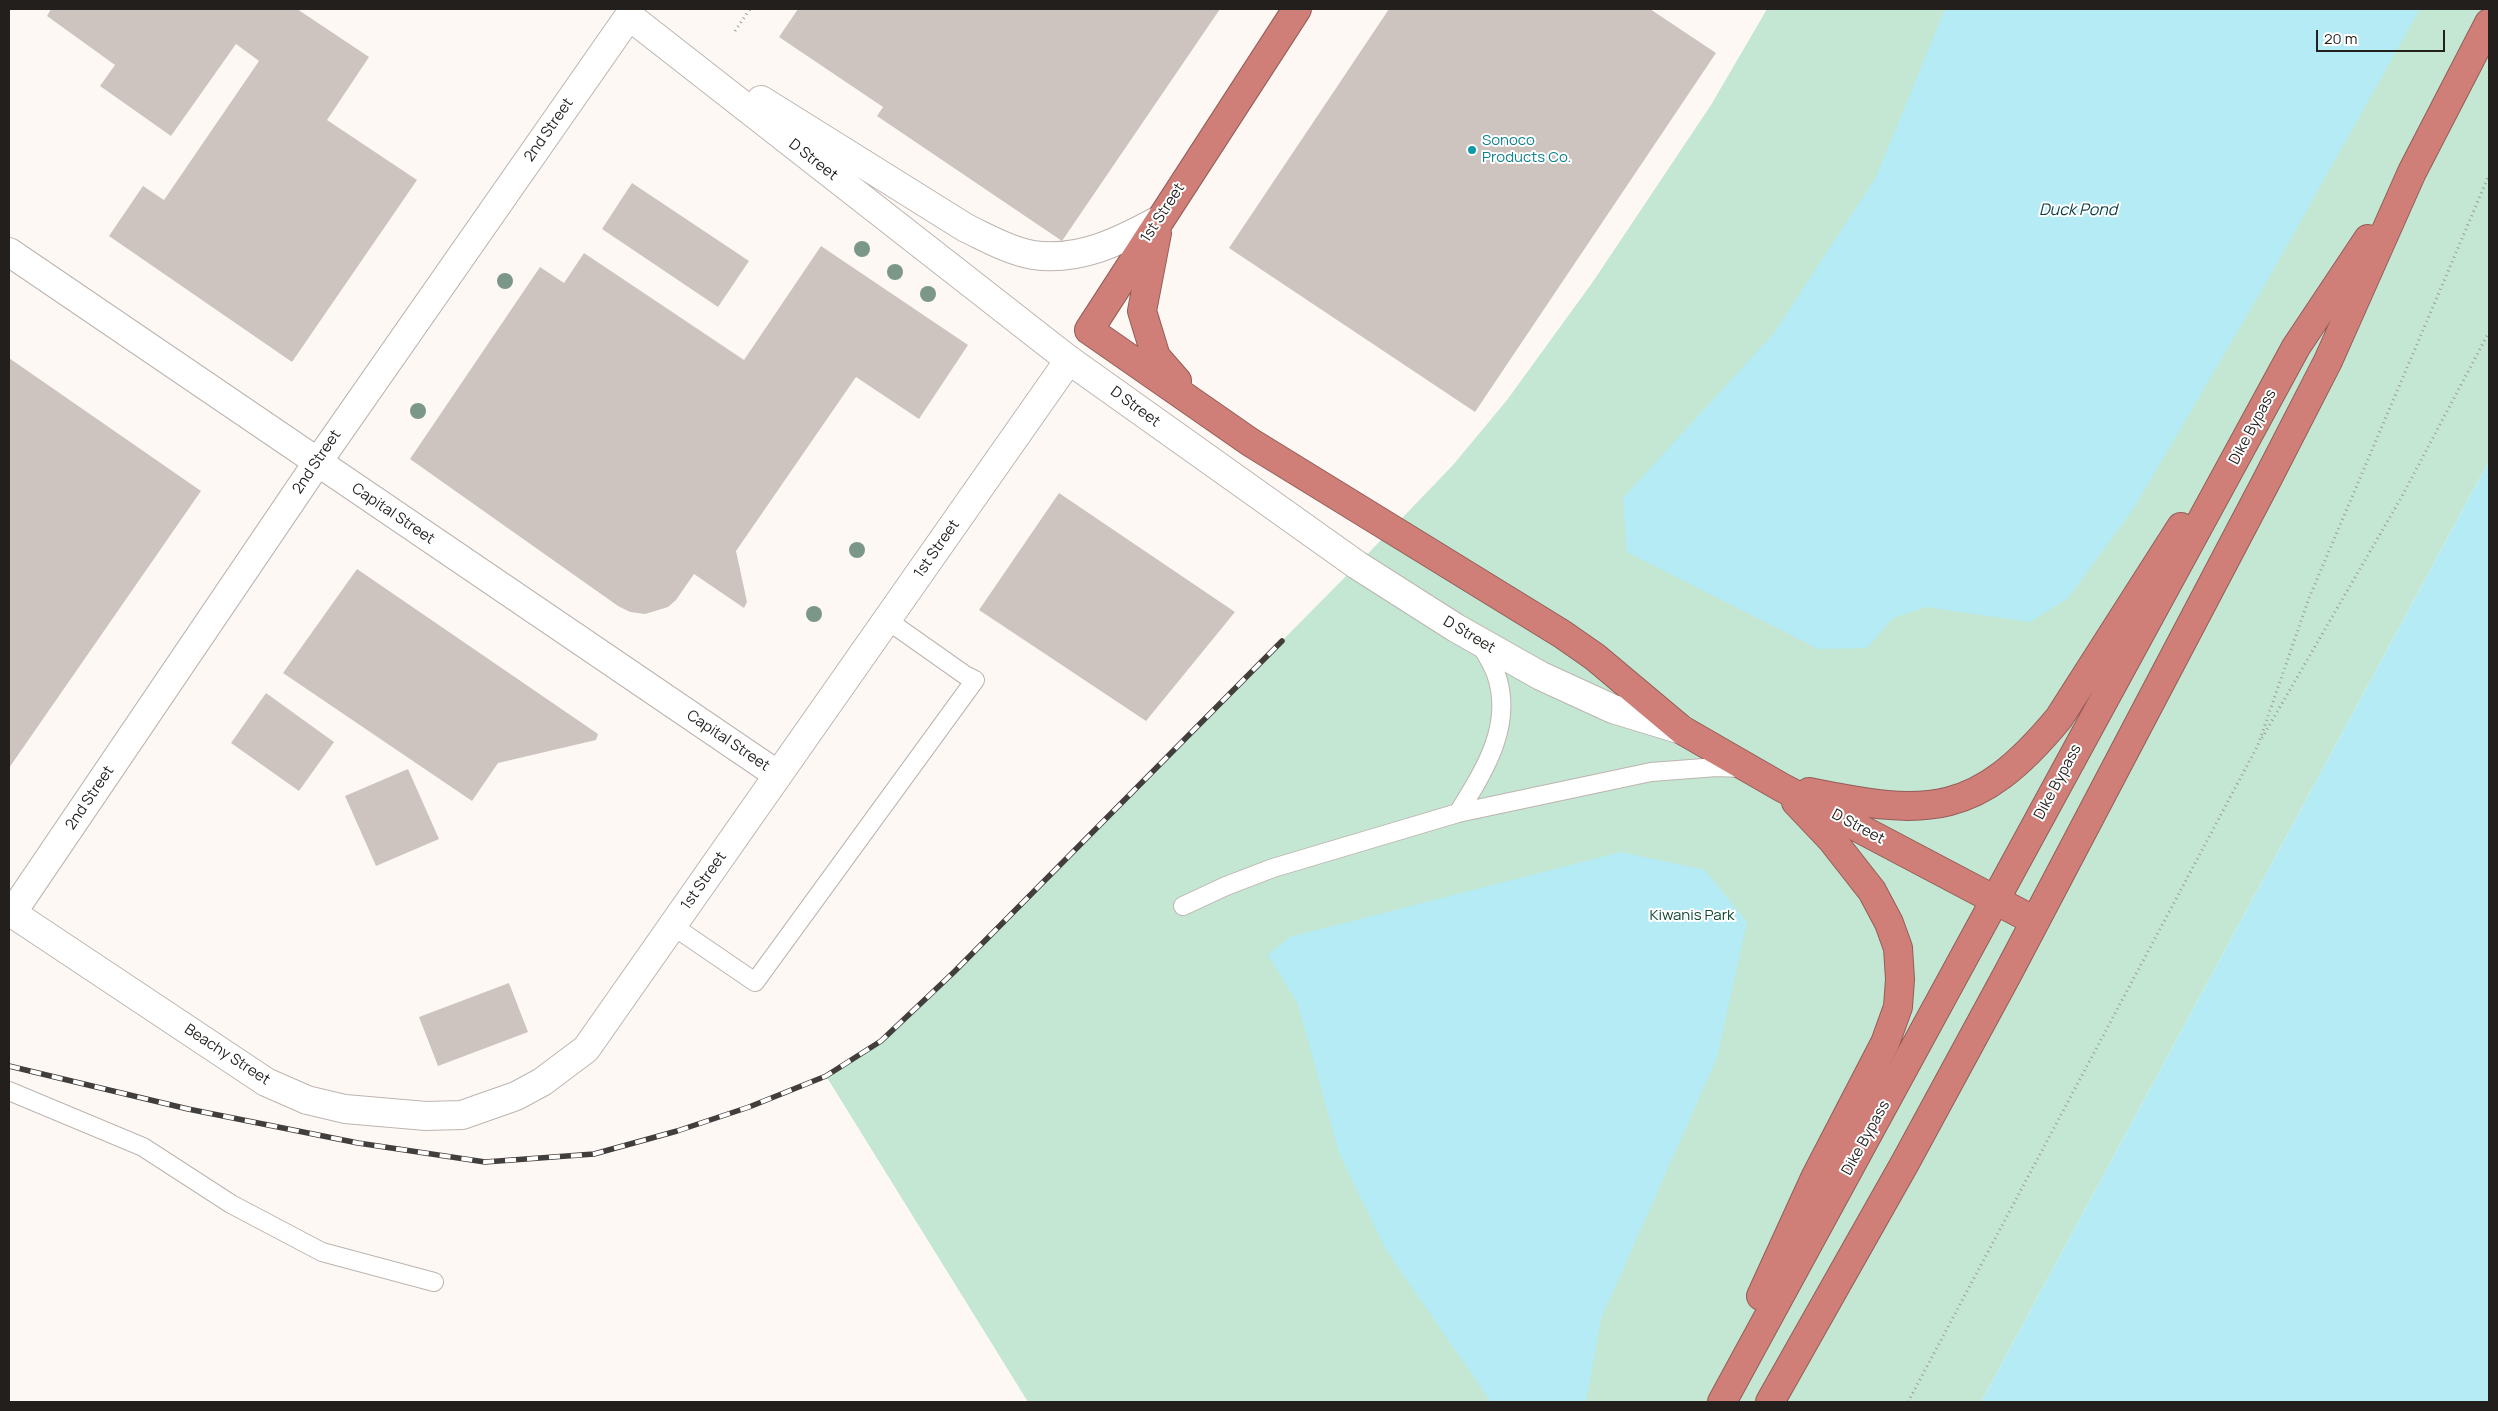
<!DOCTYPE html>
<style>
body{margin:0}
#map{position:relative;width:2498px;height:1411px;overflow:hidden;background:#fef8f5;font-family:Manrope,sans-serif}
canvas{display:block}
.frame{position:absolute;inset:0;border:10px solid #221f1d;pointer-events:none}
.scale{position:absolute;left:2316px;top:30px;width:129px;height:22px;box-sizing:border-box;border:2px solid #221f1d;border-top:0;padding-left:6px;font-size:15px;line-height:18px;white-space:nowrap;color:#221f1d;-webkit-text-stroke:4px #fff;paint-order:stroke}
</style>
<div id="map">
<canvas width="2498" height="1411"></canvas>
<div class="frame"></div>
<div class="scale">20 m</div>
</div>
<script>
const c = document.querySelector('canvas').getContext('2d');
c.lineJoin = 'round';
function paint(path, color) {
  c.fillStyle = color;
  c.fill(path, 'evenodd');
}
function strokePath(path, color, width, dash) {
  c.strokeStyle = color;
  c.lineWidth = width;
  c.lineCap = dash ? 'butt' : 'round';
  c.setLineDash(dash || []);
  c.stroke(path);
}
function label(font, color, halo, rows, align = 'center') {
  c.font = font + ' Manrope,sans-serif';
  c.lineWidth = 4;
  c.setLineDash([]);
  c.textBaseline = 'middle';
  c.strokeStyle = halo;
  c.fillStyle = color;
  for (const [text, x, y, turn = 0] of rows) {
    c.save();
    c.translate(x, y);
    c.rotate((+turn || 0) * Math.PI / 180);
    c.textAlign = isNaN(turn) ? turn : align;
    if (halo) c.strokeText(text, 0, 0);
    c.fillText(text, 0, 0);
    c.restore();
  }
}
paint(new Path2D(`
 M 1767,9 L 2489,9 L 2489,461 L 1981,1402 L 1028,1402 L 826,1076 L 881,1041 L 954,972 L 1357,565 L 1453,465 L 1507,400 L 1592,283 L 1711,105 Z`), '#c3e7d3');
paint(new Path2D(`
 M 1945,9 L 2420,9 L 2266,283 L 2134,508 L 2068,598 L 2030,622 L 1926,607 L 1893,618 L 1867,648 L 1818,649 L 1627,552 L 1623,498 L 1774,333 L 1876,177 Z
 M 2489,461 L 2489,1402 L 1981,1402 Z
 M 1621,852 L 1705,870 L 1747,922 L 1717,1058 L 1601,1319 L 1586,1402 L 1491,1402 L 1386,1250 L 1339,1153 L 1298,1004 L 1268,955 L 1290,937 Z`), '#b4ebf4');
paint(new Path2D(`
 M 51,9 L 297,9 L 369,57 L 327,120 L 417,180 L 292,362 L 109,236 L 143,186 L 164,200 L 259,61 L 236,44 L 171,136 L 100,86 L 115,65 L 47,16 Z
 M 798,9 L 1220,9 L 1062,241 L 877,116 L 883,107 L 779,37 Z
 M 1389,9 L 1650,9 L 1716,53 L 1475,412 L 1229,248 Z
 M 632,183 L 749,261 L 718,307 L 602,229 Z
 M 821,246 L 968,345 L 919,419 L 856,377 L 736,551 L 747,602 L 744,608 L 694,574 L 676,600 L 668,607 L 645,614 L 630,612 L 618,606 L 410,459 L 540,267 L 564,283 L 584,253 L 744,360 Z
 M 9,358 L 201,491 L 9,768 Z
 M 1059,493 L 1235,612 L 1146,721 L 979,610 Z
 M 357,569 L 598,734 L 596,740 L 498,763 L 472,801 L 283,673 Z
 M 266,693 L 334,742 L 299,791 L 231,743 Z
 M 408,769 L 439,839 L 376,866 L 345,796 Z
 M 509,983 L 528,1032 L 438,1066 L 419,1017 Z`), '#cdc4bf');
const lane = new Path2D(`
 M 1458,813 C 1484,771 1514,725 1496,674 C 1492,663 1485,653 1480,643
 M 1183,906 L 1226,886 L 1273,868 L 1458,813 L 1651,772 L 1717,767 L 1742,768
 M 673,926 L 755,982 L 975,680 L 965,675 L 887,620
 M 9,1091 L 143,1147 L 231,1204 L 322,1252 L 434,1282`);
const street = new Path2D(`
 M 9,252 L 778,775
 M 9,911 L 266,1082 L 307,1100 L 345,1109 L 426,1116 L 462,1115 L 516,1096 L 542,1082 L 586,1049 L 1069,360
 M 12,913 L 317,463 L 629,16`);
const secondary = new Path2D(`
 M 629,16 L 1069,360 L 1357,565 L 1456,628 L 1541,676 L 1613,709 L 1682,730
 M 761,100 L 966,228 C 987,238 1010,251 1033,255 C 1079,262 1120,241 1159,220`);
const highway = new Path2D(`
 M 1297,9 L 1089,330 L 1250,442 L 1562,634 L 1595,657 L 1682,730 L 1781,787 L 2035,921
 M 1157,233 L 1142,311 L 1156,357 L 1177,381
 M 1809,792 C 1929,817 1977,817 2059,718 L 2181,527
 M 1761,1296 L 1815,1178 L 1885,1043 L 1898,1007 L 1900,979 L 1898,948 L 1889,923 L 1872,891 L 1832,840 L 1796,802
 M 1722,1402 L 2296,347 L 2368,239
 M 1770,1402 L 1905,1163 L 2008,973 L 2268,478 L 2328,361 L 2412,172 L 2489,23`);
strokePath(lane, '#bdb4af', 20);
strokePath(street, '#bdb4af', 30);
strokePath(secondary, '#bdb4af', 30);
strokePath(highway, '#935d58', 30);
strokePath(new Path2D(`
 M 735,31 L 750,9
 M 2262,738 L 2401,498 L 2489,332
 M 1908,1402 L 2258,745 L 2309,598 L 2489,175`), '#a19c99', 3, [1, 4]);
strokePath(lane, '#fff', 18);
strokePath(street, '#fff', 28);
strokePath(secondary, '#fff', 28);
strokePath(highway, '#d07e78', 28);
const rail = new Path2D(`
 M 9,1066 L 188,1109 L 358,1143 L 485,1162 L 594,1154 L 677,1131 L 749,1107 L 826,1076 L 881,1041 L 954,972 L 1282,641`);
strokePath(rail, '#423e3c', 5.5);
strokePath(rail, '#fff', 4, [11]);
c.fillStyle = '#7b9789';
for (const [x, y] of [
 [862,249],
 [895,272],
 [505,281],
 [928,294],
 [418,411],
 [857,550],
 [814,614]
]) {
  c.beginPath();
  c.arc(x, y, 8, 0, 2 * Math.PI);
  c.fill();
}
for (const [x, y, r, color] of [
 [1472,150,5,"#0f9aa8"]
]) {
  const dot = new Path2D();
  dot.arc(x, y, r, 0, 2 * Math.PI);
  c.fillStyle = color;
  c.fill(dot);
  strokePath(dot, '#fff', 2);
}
label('15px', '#221f1d', '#fff', [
 ["2nd Street",549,130,-55],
 ["D Street",813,160,38],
 ["1st Street",1163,213,-57],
 ["D Street",1135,407,36],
 ["Dike Bypass",2253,427,-62],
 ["2nd Street",317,462,-56],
 ["Capital Street",393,514,34],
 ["1st Street",937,549,-55],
 ["D Street",1469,635,31],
 ["Capital Street",728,741,34],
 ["Dike Bypass",2058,782,-62],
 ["2nd Street",90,798,-56],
 ["D Street",1858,827,28],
 ["1st Street",704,881,-55],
 ["Beachy Street",227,1055,33],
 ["Dike Bypass",1866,1138,-61]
]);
label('15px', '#0d838f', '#fff', [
 ["Sonoco",1482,141],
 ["Products Co.",1482,158]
], 'left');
label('15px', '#0f4730', '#fff', [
 ["Kiwanis Park",1692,916]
]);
label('italic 16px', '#083c43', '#fff', [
 ["Duck Pond",2078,211]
]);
</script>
